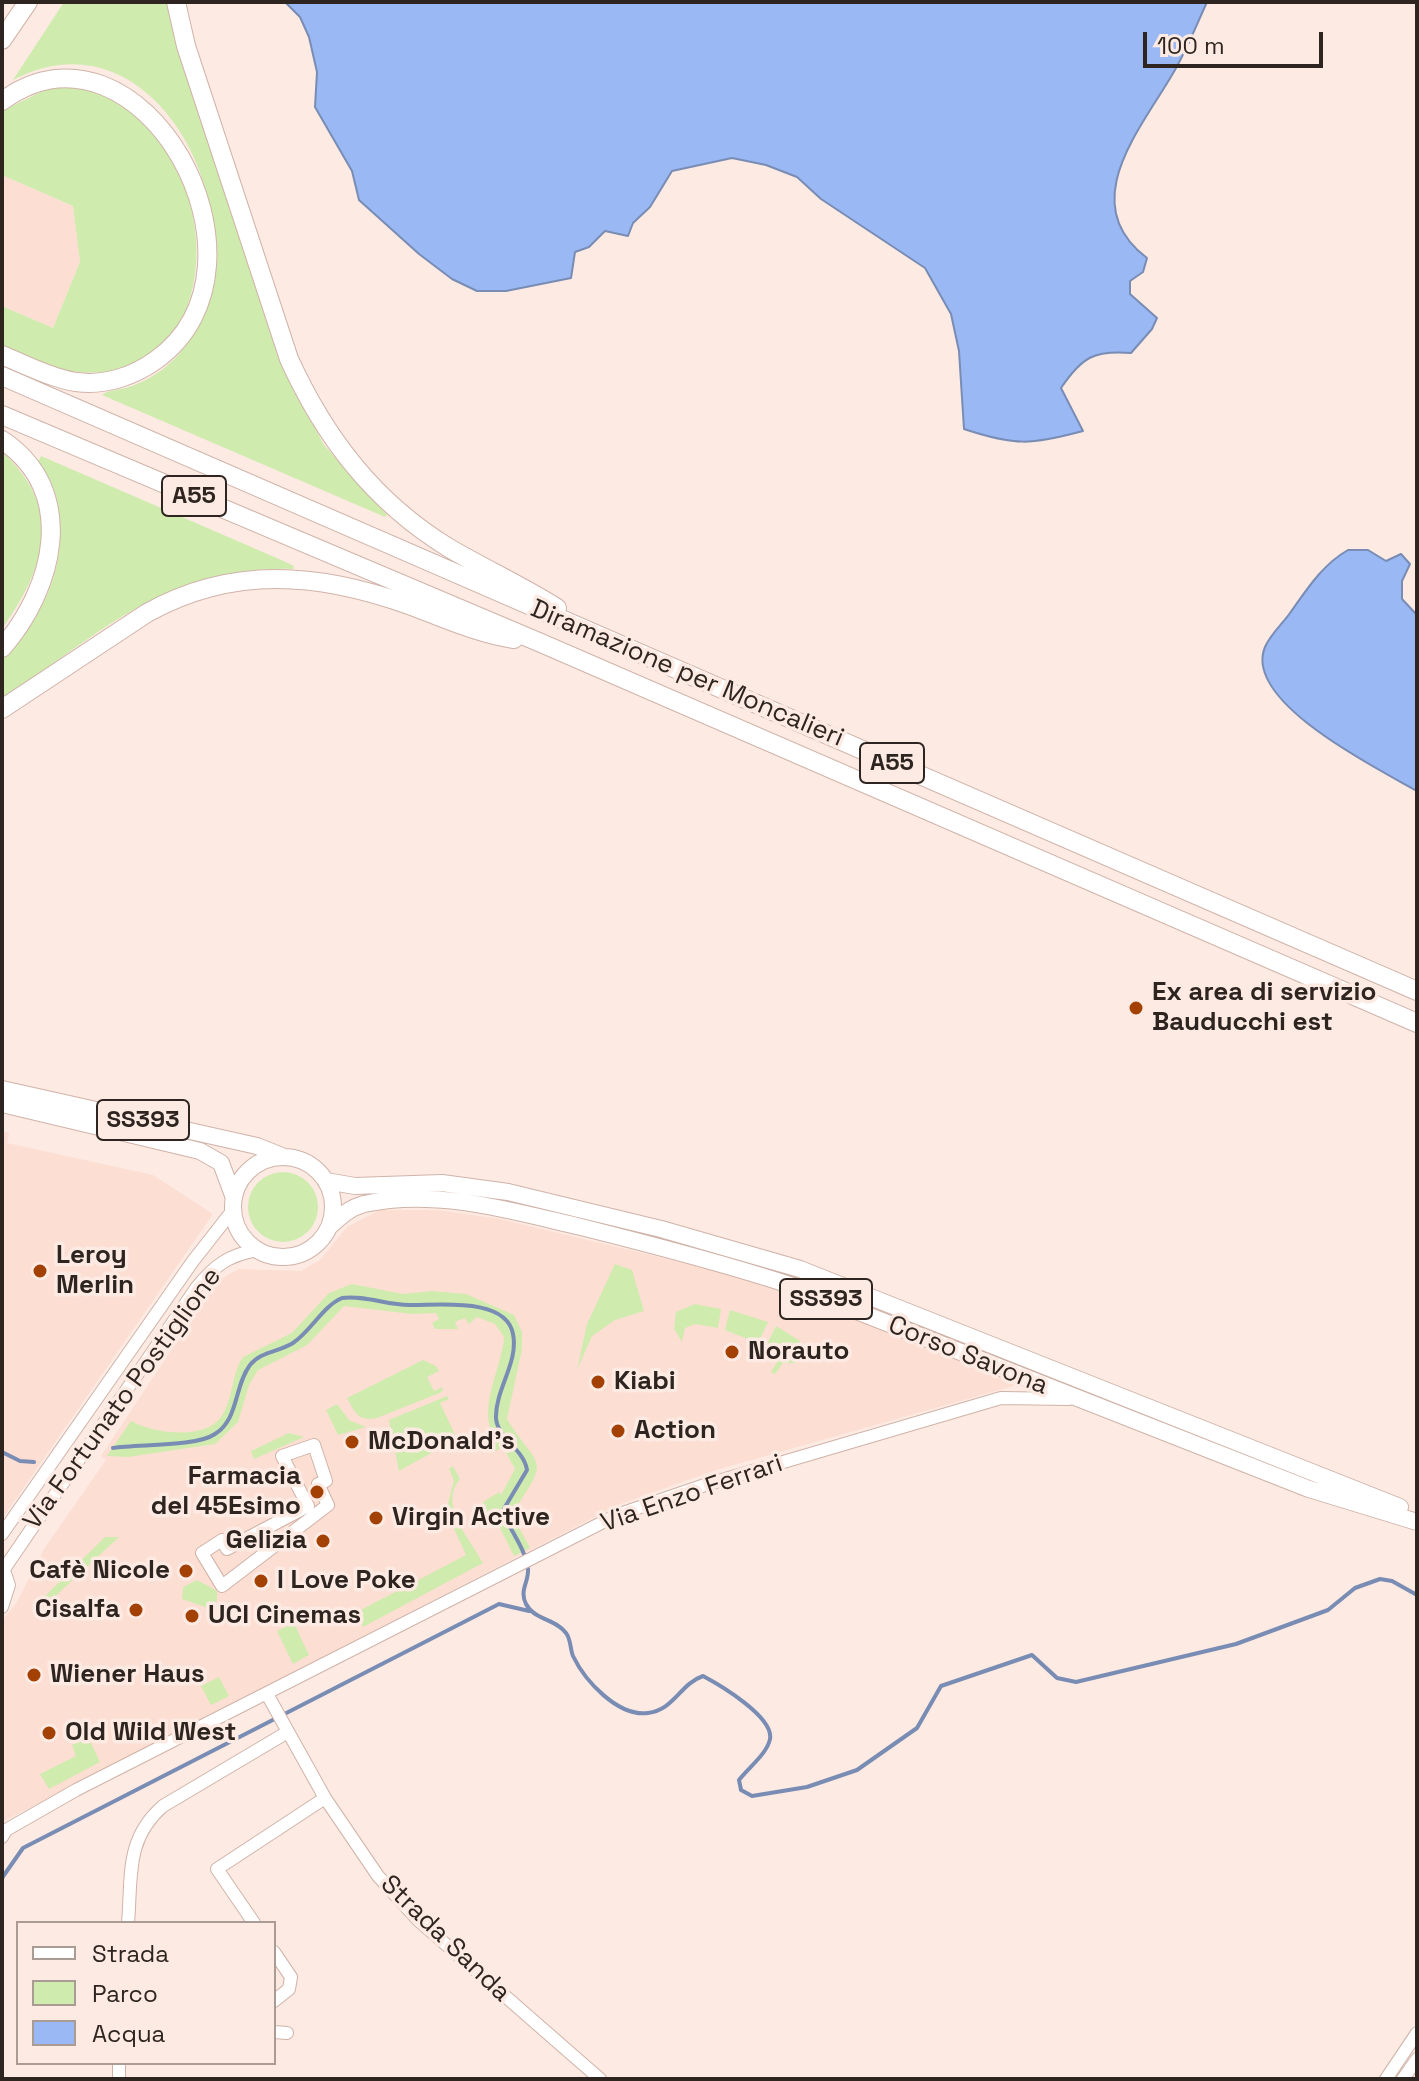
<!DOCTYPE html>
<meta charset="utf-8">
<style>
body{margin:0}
#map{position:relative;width:1419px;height:2081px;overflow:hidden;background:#fceae3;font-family:"Space Grotesk",sans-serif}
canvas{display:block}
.frame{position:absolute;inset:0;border:4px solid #2f2520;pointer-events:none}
.legend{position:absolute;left:16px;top:1921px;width:260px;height:144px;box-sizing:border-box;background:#fceae3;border:2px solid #aa9b95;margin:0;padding:10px 14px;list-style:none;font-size:24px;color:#2f2520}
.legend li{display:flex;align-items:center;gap:16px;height:40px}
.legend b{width:40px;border:2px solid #aa9b95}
.scale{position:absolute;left:1143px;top:32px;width:180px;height:36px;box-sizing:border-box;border:4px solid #2f2520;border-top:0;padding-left:10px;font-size:24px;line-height:28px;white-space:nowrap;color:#2f2520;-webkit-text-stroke:6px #fceae3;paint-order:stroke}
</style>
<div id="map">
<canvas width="1419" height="2081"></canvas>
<div class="frame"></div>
<ul class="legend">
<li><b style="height:10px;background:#fff"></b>Strada</li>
<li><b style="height:22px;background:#cfebae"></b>Parco</li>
<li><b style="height:22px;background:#99b8f4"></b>Acqua</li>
</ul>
<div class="scale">100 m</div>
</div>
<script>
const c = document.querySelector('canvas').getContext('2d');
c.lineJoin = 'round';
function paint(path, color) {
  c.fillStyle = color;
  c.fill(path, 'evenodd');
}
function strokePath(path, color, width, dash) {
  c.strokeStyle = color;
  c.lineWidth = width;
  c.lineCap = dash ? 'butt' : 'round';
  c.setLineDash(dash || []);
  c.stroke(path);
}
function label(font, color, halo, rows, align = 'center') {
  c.font = font + ' "Space Grotesk",sans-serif';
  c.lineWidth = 7;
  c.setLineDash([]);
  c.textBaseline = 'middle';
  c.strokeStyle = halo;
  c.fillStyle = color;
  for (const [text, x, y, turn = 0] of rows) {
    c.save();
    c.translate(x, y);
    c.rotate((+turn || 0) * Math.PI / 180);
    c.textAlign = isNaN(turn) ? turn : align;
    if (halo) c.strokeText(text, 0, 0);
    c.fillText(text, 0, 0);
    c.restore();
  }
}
paint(new Path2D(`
 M 2,175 L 73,206 L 80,262 L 53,328 L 2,306 Z
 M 2,1131 L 9,1133 L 7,1143 L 153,1175 L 213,1214 L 2,1519 Z
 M 380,1210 L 438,1210 L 500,1219 L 738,1276 L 856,1317 L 1017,1385 L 716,1470 L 618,1505 L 2,1822 L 2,1621 L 17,1602 L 44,1549 L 106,1460 L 101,1456 L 217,1281 L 239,1269 L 301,1271 L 320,1260 L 347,1227 Z`), '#fdded3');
paint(new Path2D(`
 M 64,2 L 167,2 L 180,57 L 279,360 L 324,445 L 387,515 L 385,517 L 102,395 C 108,390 120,390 129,387 C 154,379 177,361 190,339 C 264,223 158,4 13,80 Z
 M 51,87 C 65,88 86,85 99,90 C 231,142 238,401 65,370 C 43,366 23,356 2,347 L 2,306 L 53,328 L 80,262 L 73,206 L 2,175 L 2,111 Z
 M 2,452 C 65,509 45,568 2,629 Z
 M 41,456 L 279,559 L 294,566 L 293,569 C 165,565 102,634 2,698 C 2,688 0,669 2,660 C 7,649 23,637 30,626 C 63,577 74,513 38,462 Z
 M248 1207a35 35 0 1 1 70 0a35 35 0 1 1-70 0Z
 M 615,1264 L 632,1270 L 644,1311 L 615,1320 L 592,1336 L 577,1370 L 587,1324 Z
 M 352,1284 L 403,1294 L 432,1291 L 466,1294 L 514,1315 L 522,1332 L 522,1349 L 507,1419 C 539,1471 552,1454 512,1514 L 530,1548 L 514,1556 L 492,1512 L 488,1514 L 483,1502 L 499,1492 L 501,1495 L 515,1469 L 503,1447 L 492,1453 L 488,1444 L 495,1437 C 476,1410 502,1368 504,1337 L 495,1324 L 477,1317 L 469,1324 L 465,1318 L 455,1322 L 458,1329 L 435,1329 L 432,1323 L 439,1319 L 436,1313 L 412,1314 L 344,1306 L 307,1345 L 258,1370 L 249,1385 L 238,1422 L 215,1444 L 128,1457 L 107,1456 L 131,1421 C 153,1433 204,1441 221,1417 C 233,1401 231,1375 243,1357 L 292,1333 L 329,1293 Z
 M 695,1304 L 721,1309 L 718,1328 L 695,1324 L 685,1328 L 682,1342 L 674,1329 L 676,1312 Z
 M 730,1310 L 768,1322 L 758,1343 L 725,1330 Z
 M 776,1326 L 800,1341 L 805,1355 L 796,1363 L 783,1363 L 775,1374 L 771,1372 L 781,1356 L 766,1346 Z
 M 423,1360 L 436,1366 L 439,1371 L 427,1377 L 434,1391 L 443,1387 L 442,1392 L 377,1418 C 359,1422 355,1413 347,1398 Z
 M 447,1396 L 449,1399 L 440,1403 L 457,1439 L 399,1471 L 389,1420 Z
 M 337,1404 L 349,1420 L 366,1427 L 338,1435 L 326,1410 Z
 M 289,1433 L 304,1437 L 254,1459 L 251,1451 Z
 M 453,1466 L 460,1479 C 438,1505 470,1539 483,1563 L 363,1627 L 355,1613 L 466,1555 L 446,1511 L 454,1481 L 449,1469 Z
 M 105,1537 L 119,1537 L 34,1616 L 33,1608 Z
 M 197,1580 L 217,1591 L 217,1600 L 211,1609 L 182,1599 L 183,1587 Z
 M 294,1623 L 309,1655 L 293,1664 L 277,1631 Z
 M 219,1677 L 229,1696 L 211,1705 L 201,1686 Z
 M 88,1737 L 100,1762 L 49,1789 L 40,1774 L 76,1756 L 72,1745 Z`), '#cfebae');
const water = new Path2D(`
 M 285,2 L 1207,2 C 1196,26 1186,52 1172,75 C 1140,130 1075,204 1147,258 L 1143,272 L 1130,281 L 1130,294 L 1157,318 L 1152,329 L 1131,353 C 1094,350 1082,357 1061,388 L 1083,431 C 1031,445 1015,446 964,429 L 959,351 L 951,314 L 925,268 L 821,199 L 797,177 L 766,165 L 732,158 L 672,171 L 650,207 L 633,223 L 628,236 L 605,231 L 589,247 L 575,252 L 571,278 L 506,291 L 477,291 L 452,279 L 419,254 L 359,200 L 352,171 L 315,107 L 317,72 L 309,37 L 300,17 Z
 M 1348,550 L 1368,550 L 1386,561 L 1401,554 L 1410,564 L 1402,581 L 1402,599 L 1417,615 L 1417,791 C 1380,770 1242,702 1265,647 C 1270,635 1283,623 1290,613 C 1307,589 1323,564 1348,550 Z`);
paint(water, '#99b8f4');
strokePath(water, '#798cb4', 2);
strokePath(new Path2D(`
 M 113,1448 C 139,1444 196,1447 215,1434 C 239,1419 234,1386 250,1365 C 261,1351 279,1352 293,1343 C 311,1331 323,1306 342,1298 C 364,1295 387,1305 409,1305 C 436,1306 506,1296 513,1334 C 519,1362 495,1390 496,1418 C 497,1438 524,1449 527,1470 L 502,1512 C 510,1529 526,1550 528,1569 C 529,1582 519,1590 526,1604 C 534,1620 556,1619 566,1633 C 571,1639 570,1649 573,1656 C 585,1681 618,1717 648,1713 C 674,1710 680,1684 703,1676 C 720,1685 774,1717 770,1739 C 767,1754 748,1768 739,1780 L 741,1790 L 752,1796 L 807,1787 L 857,1770 L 917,1728 L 941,1686 L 1032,1655 L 1057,1678 L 1076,1682 L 1236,1644 L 1328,1610 L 1355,1588 L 1380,1579 L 1392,1581 L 1417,1595
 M 2,1452 L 20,1461 L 34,1462
 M 2,1878 L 23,1848 L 499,1604 L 529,1611`), '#798cb4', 4);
const minor = new Path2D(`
 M 314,1445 L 326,1481 L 318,1484 L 328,1505 L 222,1586 L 202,1553 L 222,1540 L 227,1549 L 308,1506 L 282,1456 Z
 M 2,1534 L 193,1261 L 233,1210
 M 2,1565 L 9,1585 L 2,1607
 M 4,1569 L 197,1287 C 215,1265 229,1255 257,1250
 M 267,1694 L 325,1798 L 378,1876 L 418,1920 L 600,2079
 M 2,1837 L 6,1830 L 76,1790 L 617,1515 L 705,1485 L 1001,1398 L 1069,1399
 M 128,1923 C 132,1876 125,1839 163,1806 L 286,1733
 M 254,1923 L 217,1869 L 325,1798
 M 274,1952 L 291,1977 L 289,1989 L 274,2001
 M 274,2032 L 287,2033
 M 119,2063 L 119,2079
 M 1386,2079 L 1417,2033
 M 1403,2079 L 1417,2059`);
const major = new Path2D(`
 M 2,1089 L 257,1146 L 282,1156
 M 2,1104 L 200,1151 L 221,1163 L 234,1198
 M233 1207a50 50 0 1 1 100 0a50 50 0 1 1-100 0Z
 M 326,1181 L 355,1186 L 442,1183 L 508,1192 L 661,1229 L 800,1269 L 1400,1507
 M 329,1227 C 340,1217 349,1208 364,1204 C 436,1188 512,1211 581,1227 C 653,1245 723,1263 793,1286 L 1309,1489 L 1417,1522`);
const highway = new Path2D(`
 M 176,2 L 186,46 L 289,359 C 325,438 374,502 449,548 C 485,569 522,586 557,608
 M 2,40 L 28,2
 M 2,101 C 140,0 288,265 156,360 C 134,376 105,386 76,382 C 51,378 26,365 2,355
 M 2,376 L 1417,991
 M 2,415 L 541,643 L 1417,1023
 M 2,440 C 79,491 54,589 2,648
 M 2,709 L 147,613 C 233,565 319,573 409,605 C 444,618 476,633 514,639`);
strokePath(minor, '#d0b3a8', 14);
strokePath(major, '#d0b3a8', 18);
strokePath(highway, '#d0b3a8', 20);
strokePath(minor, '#fff', 12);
strokePath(major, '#fff', 16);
strokePath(highway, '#fff', 18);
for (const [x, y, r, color] of [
 [1136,1008,8,"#a34003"],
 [40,1271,8,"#a34003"],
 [732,1352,8,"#a34003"],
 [598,1382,8,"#a34003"],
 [618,1431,8,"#a34003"],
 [352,1442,8,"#a34003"],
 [317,1492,8,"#a34003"],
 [376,1518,8,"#a34003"],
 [323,1541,8,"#a34003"],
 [186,1571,8,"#a34003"],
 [261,1581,8,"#a34003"],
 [136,1610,8,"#a34003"],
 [192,1616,8,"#a34003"],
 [34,1675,8,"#a34003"],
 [49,1733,8,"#a34003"]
]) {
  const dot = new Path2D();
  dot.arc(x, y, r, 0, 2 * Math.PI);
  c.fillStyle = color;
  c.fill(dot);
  strokePath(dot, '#fceae3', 3);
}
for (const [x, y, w] of [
 [194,496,64],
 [892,763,64],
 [143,1120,92],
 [826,1299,92]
]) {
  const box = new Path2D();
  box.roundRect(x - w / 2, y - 20, w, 40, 6);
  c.fillStyle = '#fceae3';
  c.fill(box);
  strokePath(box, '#2f2520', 2);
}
label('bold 24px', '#2f2520', null, [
 ["A55",194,496],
 ["A55",892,763],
 ["SS393",143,1120],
 ["SS393",826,1299]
]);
label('26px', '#2f2520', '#fceae3', [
 ["Diramazione per Moncalieri",687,674,23],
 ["Corso Savona",968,1356,22],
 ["Via Fortunato Postiglione",123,1399,-54],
 ["Via Enzo Ferrari",692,1494,-19],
 ["Strada Sanda",445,1939,44]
]);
label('bold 26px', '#2f2520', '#fceae3', [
 ["Ex area di servizio",1152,993],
 ["Bauducchi est",1152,1023],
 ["Leroy",56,1256],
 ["Merlin",56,1286],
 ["Norauto",748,1352],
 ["Kiabi",614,1382],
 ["Action",634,1431],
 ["McDonald's",368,1442],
 ["Farmacia",301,1477,"right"],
 ["del 45Esimo",301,1507,"right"],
 ["Virgin Active",392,1518],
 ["Gelizia",307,1541,"right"],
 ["Cafè Nicole",170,1571,"right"],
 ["I Love Poke",277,1581],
 ["Cisalfa",120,1610,"right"],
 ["UCI Cinemas",208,1616],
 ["Wiener Haus",50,1675],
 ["Old Wild West",65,1733]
], 'left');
</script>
